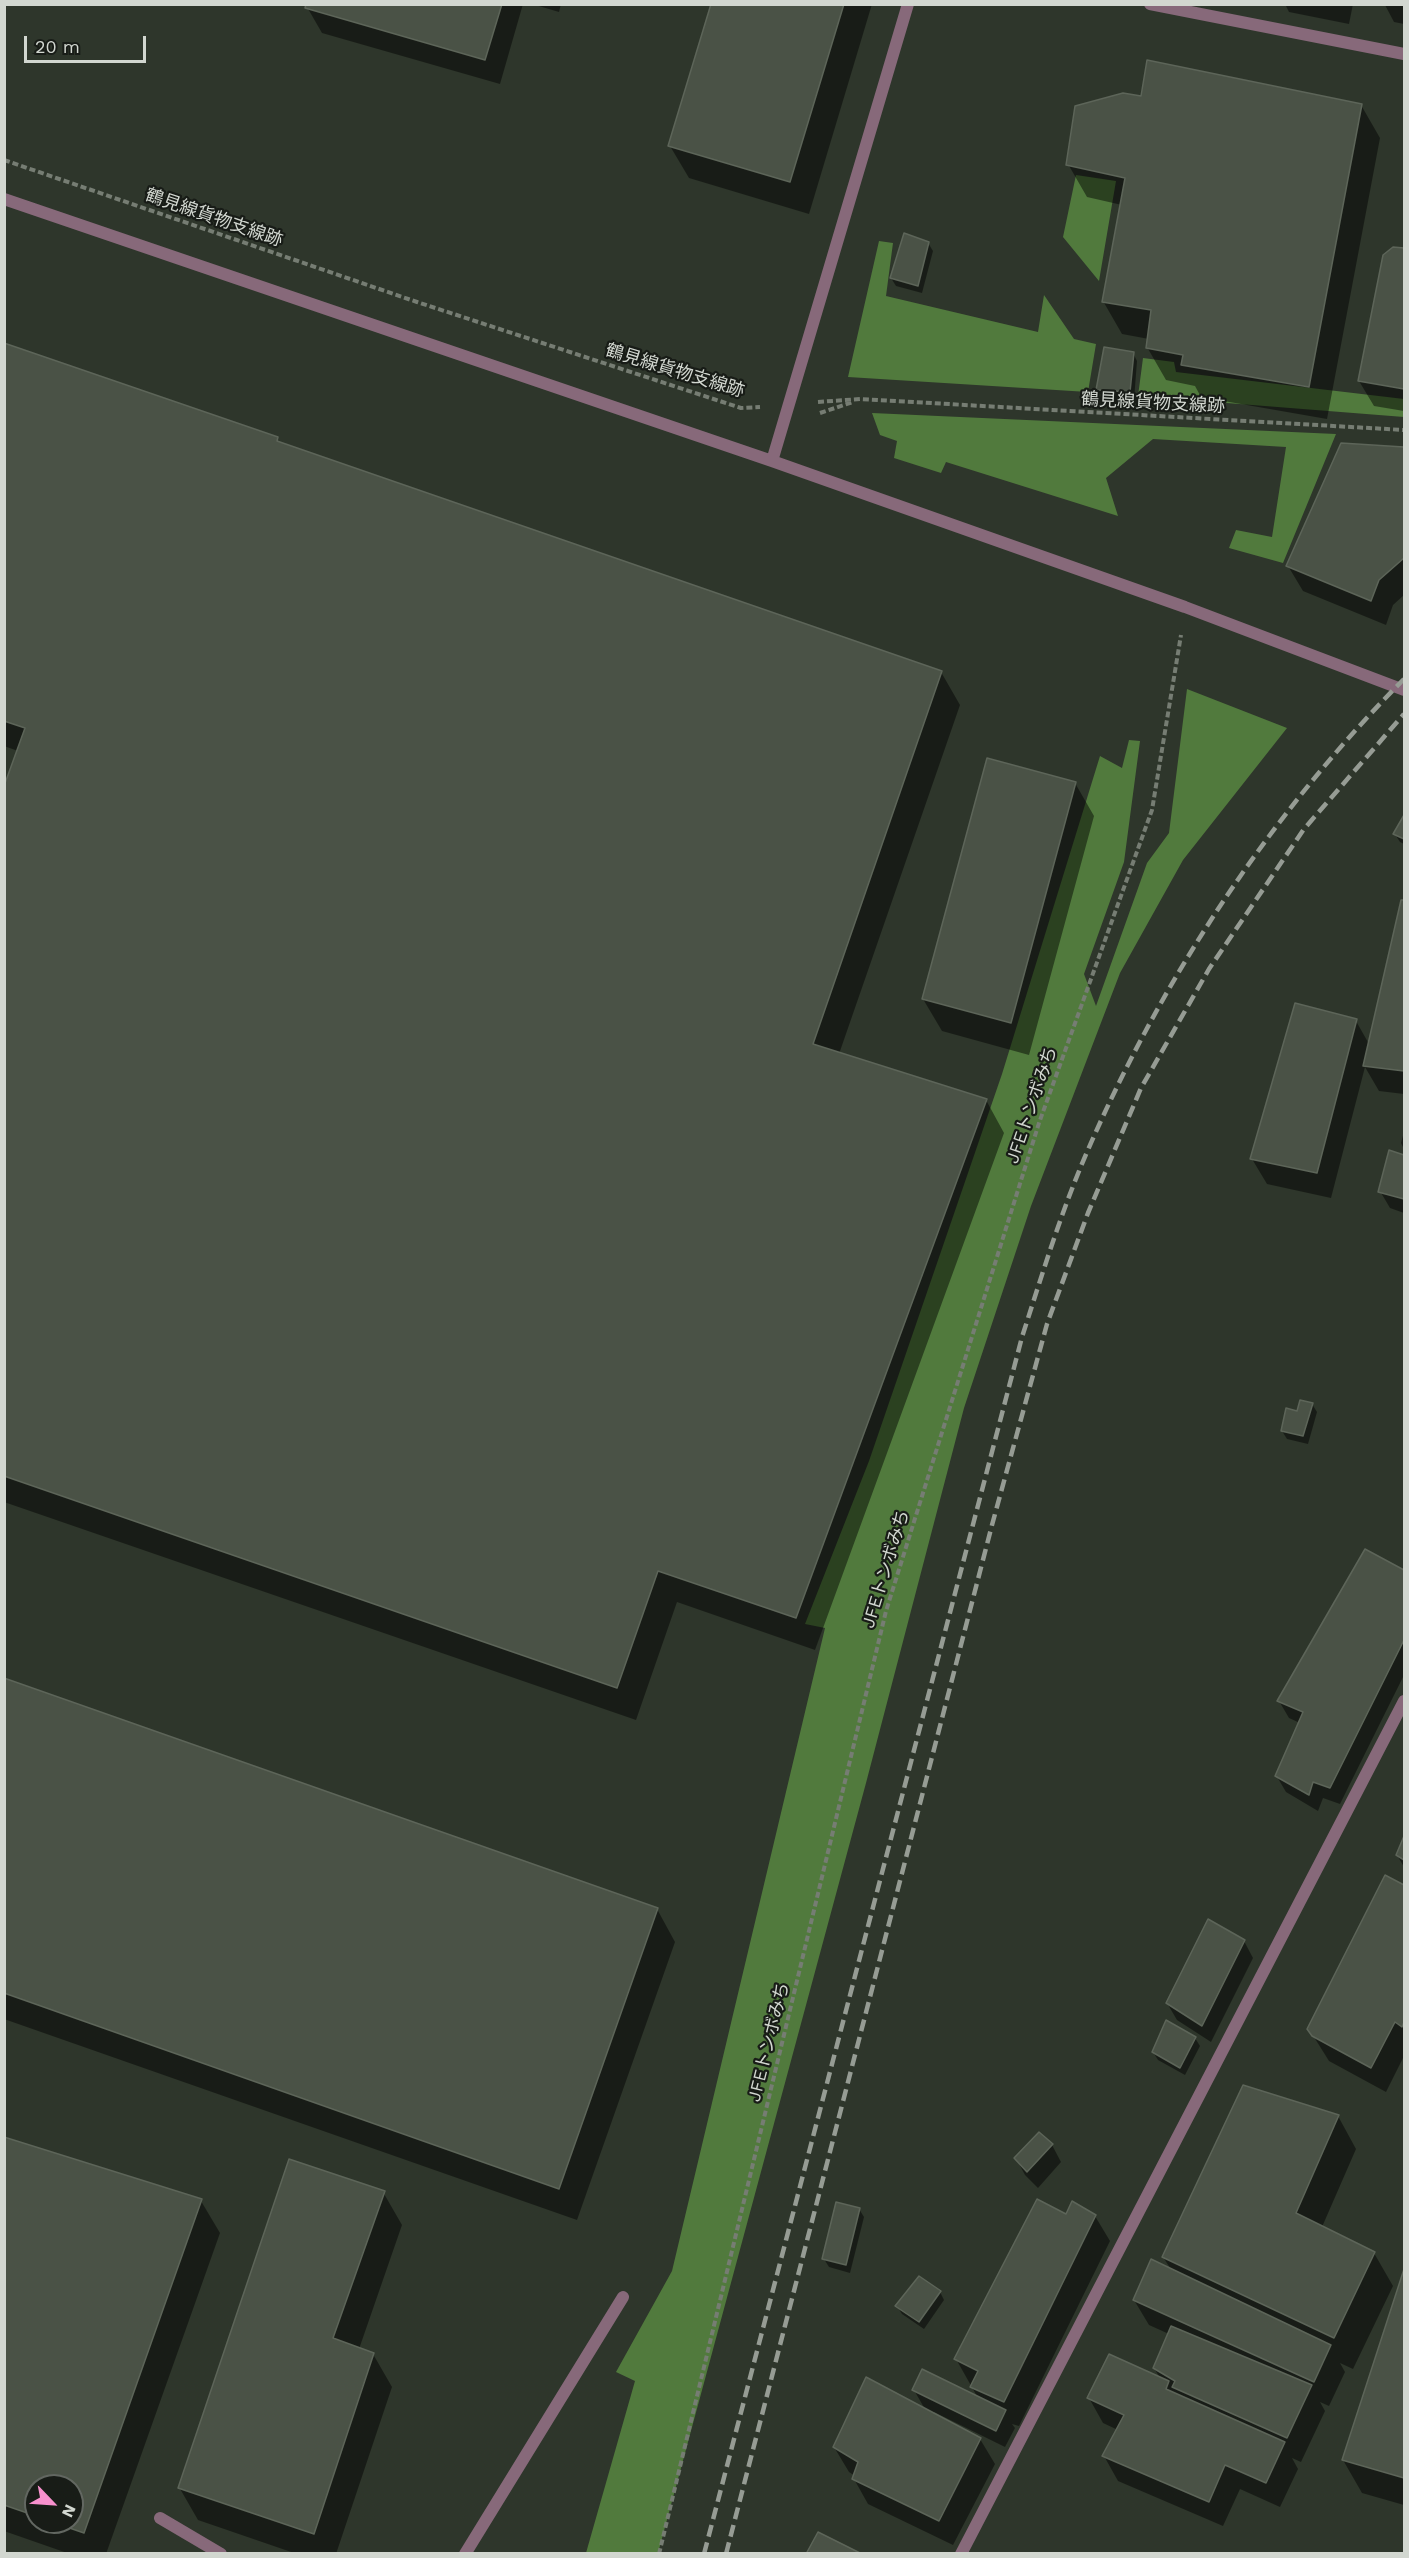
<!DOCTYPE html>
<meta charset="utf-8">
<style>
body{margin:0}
#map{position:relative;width:1409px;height:2558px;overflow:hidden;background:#2e362b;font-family:"Work Sans",sans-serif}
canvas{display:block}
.frame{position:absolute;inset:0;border:6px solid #d2d7d0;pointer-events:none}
.north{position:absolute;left:24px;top:2474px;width:60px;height:60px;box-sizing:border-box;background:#181c17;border:2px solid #626761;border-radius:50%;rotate:115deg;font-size:16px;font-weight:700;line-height:24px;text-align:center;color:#d2d7d0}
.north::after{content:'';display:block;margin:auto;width:21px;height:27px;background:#f790cd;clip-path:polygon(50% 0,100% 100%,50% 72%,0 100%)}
.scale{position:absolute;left:24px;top:36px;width:122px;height:27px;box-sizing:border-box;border:3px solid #d2d7d0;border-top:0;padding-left:8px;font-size:18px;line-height:21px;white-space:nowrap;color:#d2d7d0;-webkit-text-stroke:4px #181c17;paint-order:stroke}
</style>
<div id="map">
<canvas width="1409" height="2558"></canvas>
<div class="frame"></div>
<div class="north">N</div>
<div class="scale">20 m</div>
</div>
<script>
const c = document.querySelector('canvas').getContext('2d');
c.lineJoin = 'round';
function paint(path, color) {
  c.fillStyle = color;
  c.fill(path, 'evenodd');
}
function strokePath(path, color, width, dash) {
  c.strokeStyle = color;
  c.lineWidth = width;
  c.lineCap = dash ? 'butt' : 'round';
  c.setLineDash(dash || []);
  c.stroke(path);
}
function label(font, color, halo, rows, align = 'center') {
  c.font = font + ' "Work Sans","Noto Sans JP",sans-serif';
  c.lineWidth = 4.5;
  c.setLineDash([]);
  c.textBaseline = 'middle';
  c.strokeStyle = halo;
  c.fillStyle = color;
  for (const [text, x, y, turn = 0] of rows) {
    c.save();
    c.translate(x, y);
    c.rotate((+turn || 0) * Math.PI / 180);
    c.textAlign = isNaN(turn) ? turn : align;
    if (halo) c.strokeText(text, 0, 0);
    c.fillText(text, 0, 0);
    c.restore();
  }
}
paint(new Path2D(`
 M 1076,175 L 1116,181 L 1099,281 L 1063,237 Z
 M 879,241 L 893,243 L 886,296 L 1038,332 L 1044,295 L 1074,339 L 1096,344 L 1088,392 L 848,377 Z
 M 1143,358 L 1174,362 L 1176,372 L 1404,399 L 1404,417 L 1138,396 Z
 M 872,413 L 1336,434 L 1283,563 L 1229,548 L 1236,530 L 1272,537 L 1286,447 L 1153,439 L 1106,478 L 1118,516 L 946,462 L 941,473 L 894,458 L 897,441 L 880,435 Z
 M 1187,689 L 1287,728 L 1183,860 L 1120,973 L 1031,1206 L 964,1408 L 866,1783 L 658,2553 L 586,2553 L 635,2381 L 616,2372 L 672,2271 L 825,1628 L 805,1624 L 869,1461 L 1002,1074 L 1100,756 L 1122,768 L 1129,740 L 1140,741 L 1124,862 L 1084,974 L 1096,1006 L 1147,863 L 1169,833 Z`), '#517a3d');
paint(new Path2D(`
 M 308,4 L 523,4 L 500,84 L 322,33 L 307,7 Z
 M 532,4 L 561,4 L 559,12 Z
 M 713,4 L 872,4 L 809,214 L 689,178 L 670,146 Z
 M 1285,4 L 1353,4 L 1349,24 L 1289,12 Z
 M 1404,4 L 1404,24 L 1394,22 L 1385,5 Z
 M 1361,105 L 1380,138 L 1327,419 L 1201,397 L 1195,386 L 1166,380 L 1147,347 L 1149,339 L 1122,334 L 1103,301 L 1122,205 L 1087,197 L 1068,164 Z
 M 928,243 L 933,251 L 922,293 L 896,286 L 891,278 Z
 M 1393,248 L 1404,250 L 1404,411 L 1374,406 L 1359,381 Z
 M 4,344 L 277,439 L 280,444 L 941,672 L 960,705 L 839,1054 L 986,1100 L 1004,1133 L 815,1650 L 677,1602 L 636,1720 L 4,1502 L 4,791 L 18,751 L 4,746 Z
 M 1133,353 L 1137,361 L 1134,400 L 1103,398 L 1098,390 Z
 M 1342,444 L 1404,448 L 1404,595 L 1393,605 L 1386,625 L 1303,591 L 1288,566 Z
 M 1075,783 L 1094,816 L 1029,1055 L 942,1031 L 923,999 Z
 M 1404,818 L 1404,844 L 1400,842 L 1395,834 Z
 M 1402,901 L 1404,902 L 1404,1094 L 1379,1091 L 1365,1067 L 1331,1198 L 1267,1184 L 1252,1159 L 1356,1021 L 1369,1044 Z
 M 1404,1132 L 1404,1149 L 1401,1143 Z
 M 1390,1152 L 1404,1157 L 1404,1213 L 1390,1208 L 1380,1191 Z
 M 1312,1404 L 1317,1412 L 1308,1444 L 1287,1439 L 1282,1431 L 1298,1413 Z
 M 1365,1551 L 1404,1571 L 1404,1675 L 1340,1804 L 1323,1798 L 1318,1811 L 1286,1792 L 1276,1775 L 1300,1723 L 1289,1718 L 1279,1701 Z
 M 4,1679 L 657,1909 L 675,1942 L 577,2220 L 4,2019 Z
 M 1404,1839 L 1404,1867 L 1397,1855 Z
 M 1386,1877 L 1404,1887 L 1404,2056 L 1386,2092 L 1329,2061 L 1309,2029 Z
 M 1244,1941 L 1253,1958 L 1211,2042 L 1177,2020 L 1167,2003 Z
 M 1195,2038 L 1200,2046 L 1185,2075 L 1158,2060 L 1153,2052 Z
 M 1338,2116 L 1356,2149 L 1322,2227 L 1374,2253 L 1393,2286 L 1353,2369 L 1340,2363 L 1345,2372 L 1329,2406 L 1320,2402 L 1325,2411 L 1301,2462 L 1292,2458 L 1298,2469 L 1280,2507 L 1240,2489 L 1223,2526 L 1118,2481 L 1104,2456 L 1118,2430 L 1103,2423 L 1089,2398 L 1160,2378 L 1154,2368 L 1169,2334 L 1149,2325 L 1134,2300 L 1172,2271 L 1163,2257 Z
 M 4,2138 L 201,2201 L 220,2233 L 106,2554 L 70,2554 L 4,2531 ZM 36,2486 L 72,2486 L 72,2522 L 36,2522 Z
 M 1052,2145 L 1061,2162 L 1038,2188 L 1025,2175 L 1016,2158 Z
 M 383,2192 L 402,2225 L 359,2349 L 373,2354 L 392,2387 L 336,2554 L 297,2554 L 198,2520 L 179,2487 Z
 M 859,2209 L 864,2217 L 850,2273 L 829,2267 L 824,2259 Z
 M 1066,2216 L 1095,2216 L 1110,2241 L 1019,2426 L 1012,2424 L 1015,2428 L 1005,2447 L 934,2412 L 933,2414 L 980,2439 L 995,2464 L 953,2545 L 868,2504 L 854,2479 L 855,2476 L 849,2472 L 834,2447 L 926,2411 L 914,2390 L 978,2398 L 956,2359 Z
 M 1404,2274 L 1404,2505 L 1362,2493 L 1343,2460 Z
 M 940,2292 L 944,2300 L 924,2329 L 902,2314 L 897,2306 Z`), '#0007');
const building = new Path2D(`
 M 306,4 L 502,4 L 485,60 L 305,8 Z
 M 711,4 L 844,4 L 790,182 L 668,146 Z
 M 1147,60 L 1362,104 L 1309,387 L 1181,365 L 1183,355 L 1146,348 L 1151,310 L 1102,302 L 1125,178 L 1066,165 L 1075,106 L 1123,93 L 1141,96 Z
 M 904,233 L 929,242 L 918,286 L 890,278 Z
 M 1393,247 L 1404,248 L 1404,389 L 1358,381 L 1383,255 Z
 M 4,343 L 278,437 L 277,441 L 942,671 L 813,1044 L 987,1099 L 796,1618 L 658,1571 L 617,1688 L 4,1476 L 4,786 L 25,728 L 4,721 Z
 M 1104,347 L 1134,352 L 1130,392 L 1096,390 Z
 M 1341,443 L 1404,447 L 1404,558 L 1379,580 L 1371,601 L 1286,566 Z
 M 987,758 L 1076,782 L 1011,1023 L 922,999 Z
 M 1404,815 L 1404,839 L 1393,834 Z
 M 1401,900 L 1404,900 L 1404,1071 L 1363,1066 Z
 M 1295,1003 L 1357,1019 L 1317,1173 L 1250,1159 Z
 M 1389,1150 L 1404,1155 L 1404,1199 L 1378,1192 Z
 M 1300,1400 L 1313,1403 L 1303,1436 L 1281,1431 L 1286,1408 L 1297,1411 Z
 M 1365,1549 L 1404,1570 L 1404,1640 L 1330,1788 L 1313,1782 L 1309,1795 L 1275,1776 L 1303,1712 L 1277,1701 Z
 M 4,1678 L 658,1908 L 559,2189 L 4,1993 Z
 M 1404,1836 L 1404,1860 L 1396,1855 Z
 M 1385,1875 L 1404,1885 L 1404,2022 L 1402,2027 L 1395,2022 L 1371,2068 L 1312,2036 L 1307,2029 Z
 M 1208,1919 L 1245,1940 L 1202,2026 L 1166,2003 Z
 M 1166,2020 L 1196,2037 L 1180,2068 L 1152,2052 Z
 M 1243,2085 L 1339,2115 L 1296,2213 L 1375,2252 L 1334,2338 L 1162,2257 Z
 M 1039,2132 L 1053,2144 L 1027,2172 L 1014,2158 Z
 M 4,2137 L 202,2199 L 84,2533 L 52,2522 L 72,2522 L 72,2486 L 36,2486 L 36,2516 L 4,2505 Z
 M 289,2159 L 385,2191 L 333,2338 L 374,2353 L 314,2534 L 178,2488 Z
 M 1037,2199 L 1066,2214 L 1072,2201 L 1096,2215 L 1004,2402 L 970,2387 L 978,2371 L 954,2359 Z
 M 836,2202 L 860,2208 L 846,2265 L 822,2259 Z
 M 1151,2259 L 1331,2345 L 1314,2382 L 1133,2300 Z
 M 1404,2269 L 1404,2478 L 1342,2460 Z
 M 919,2276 L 941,2291 L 919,2322 L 895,2306 Z
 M 1171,2326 L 1312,2385 L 1287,2438 L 1172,2387 L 1175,2381 L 1153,2368 Z
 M 1109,2354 L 1169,2381 L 1166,2389 L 1285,2442 L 1266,2483 L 1225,2465 L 1209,2502 L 1102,2456 L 1124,2415 L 1087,2398 Z
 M 922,2369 L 1006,2410 L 996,2431 L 912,2390 Z
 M 866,2377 L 981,2438 L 939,2521 L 852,2479 L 858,2462 L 833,2447 Z
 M 818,2532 L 862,2554 L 806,2554 Z`);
paint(building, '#4a5246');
strokePath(building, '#5d6559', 1.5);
strokePath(new Path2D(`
 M 4,160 L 417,302 L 741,408 L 760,407
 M 818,402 L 860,399 L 1404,430
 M 820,413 L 853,402
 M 659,2554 L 886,1611 L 1039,1123 L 1152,810 L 1181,635`), '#767d73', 4, [6, 3]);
strokePath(new Path2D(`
 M 160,2518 L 221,2554
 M 465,2554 L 623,2297`), '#87697a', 12);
strokePath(new Path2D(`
 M 1150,4 L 1404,54
 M 4,199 L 772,461 L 1185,607 L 1404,690
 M 772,461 L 908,4
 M 961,2554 L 1404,1701`), '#87697a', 12);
strokePath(new Path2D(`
 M 704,2554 L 1022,1337 C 1042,1275 1061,1212 1087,1152 C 1163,977 1270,814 1404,679
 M 726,2554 L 992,1525 L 1047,1324 L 1088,1213 L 1141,1088 L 1209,969 L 1304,829 L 1404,714`), '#969c94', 4.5, [12, 6]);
label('18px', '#d2d7d0', '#181c17', [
 ["鶴見線貨物支線跡",214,218,19],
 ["鶴見線貨物支線跡",675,371,17],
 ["鶴見線貨物支線跡",1153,403,3],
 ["JFEトンボみち",1032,1105,-71],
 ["JFEトンボみち",886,1569,-73],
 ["JFEトンボみち",769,2042,-76]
]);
</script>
